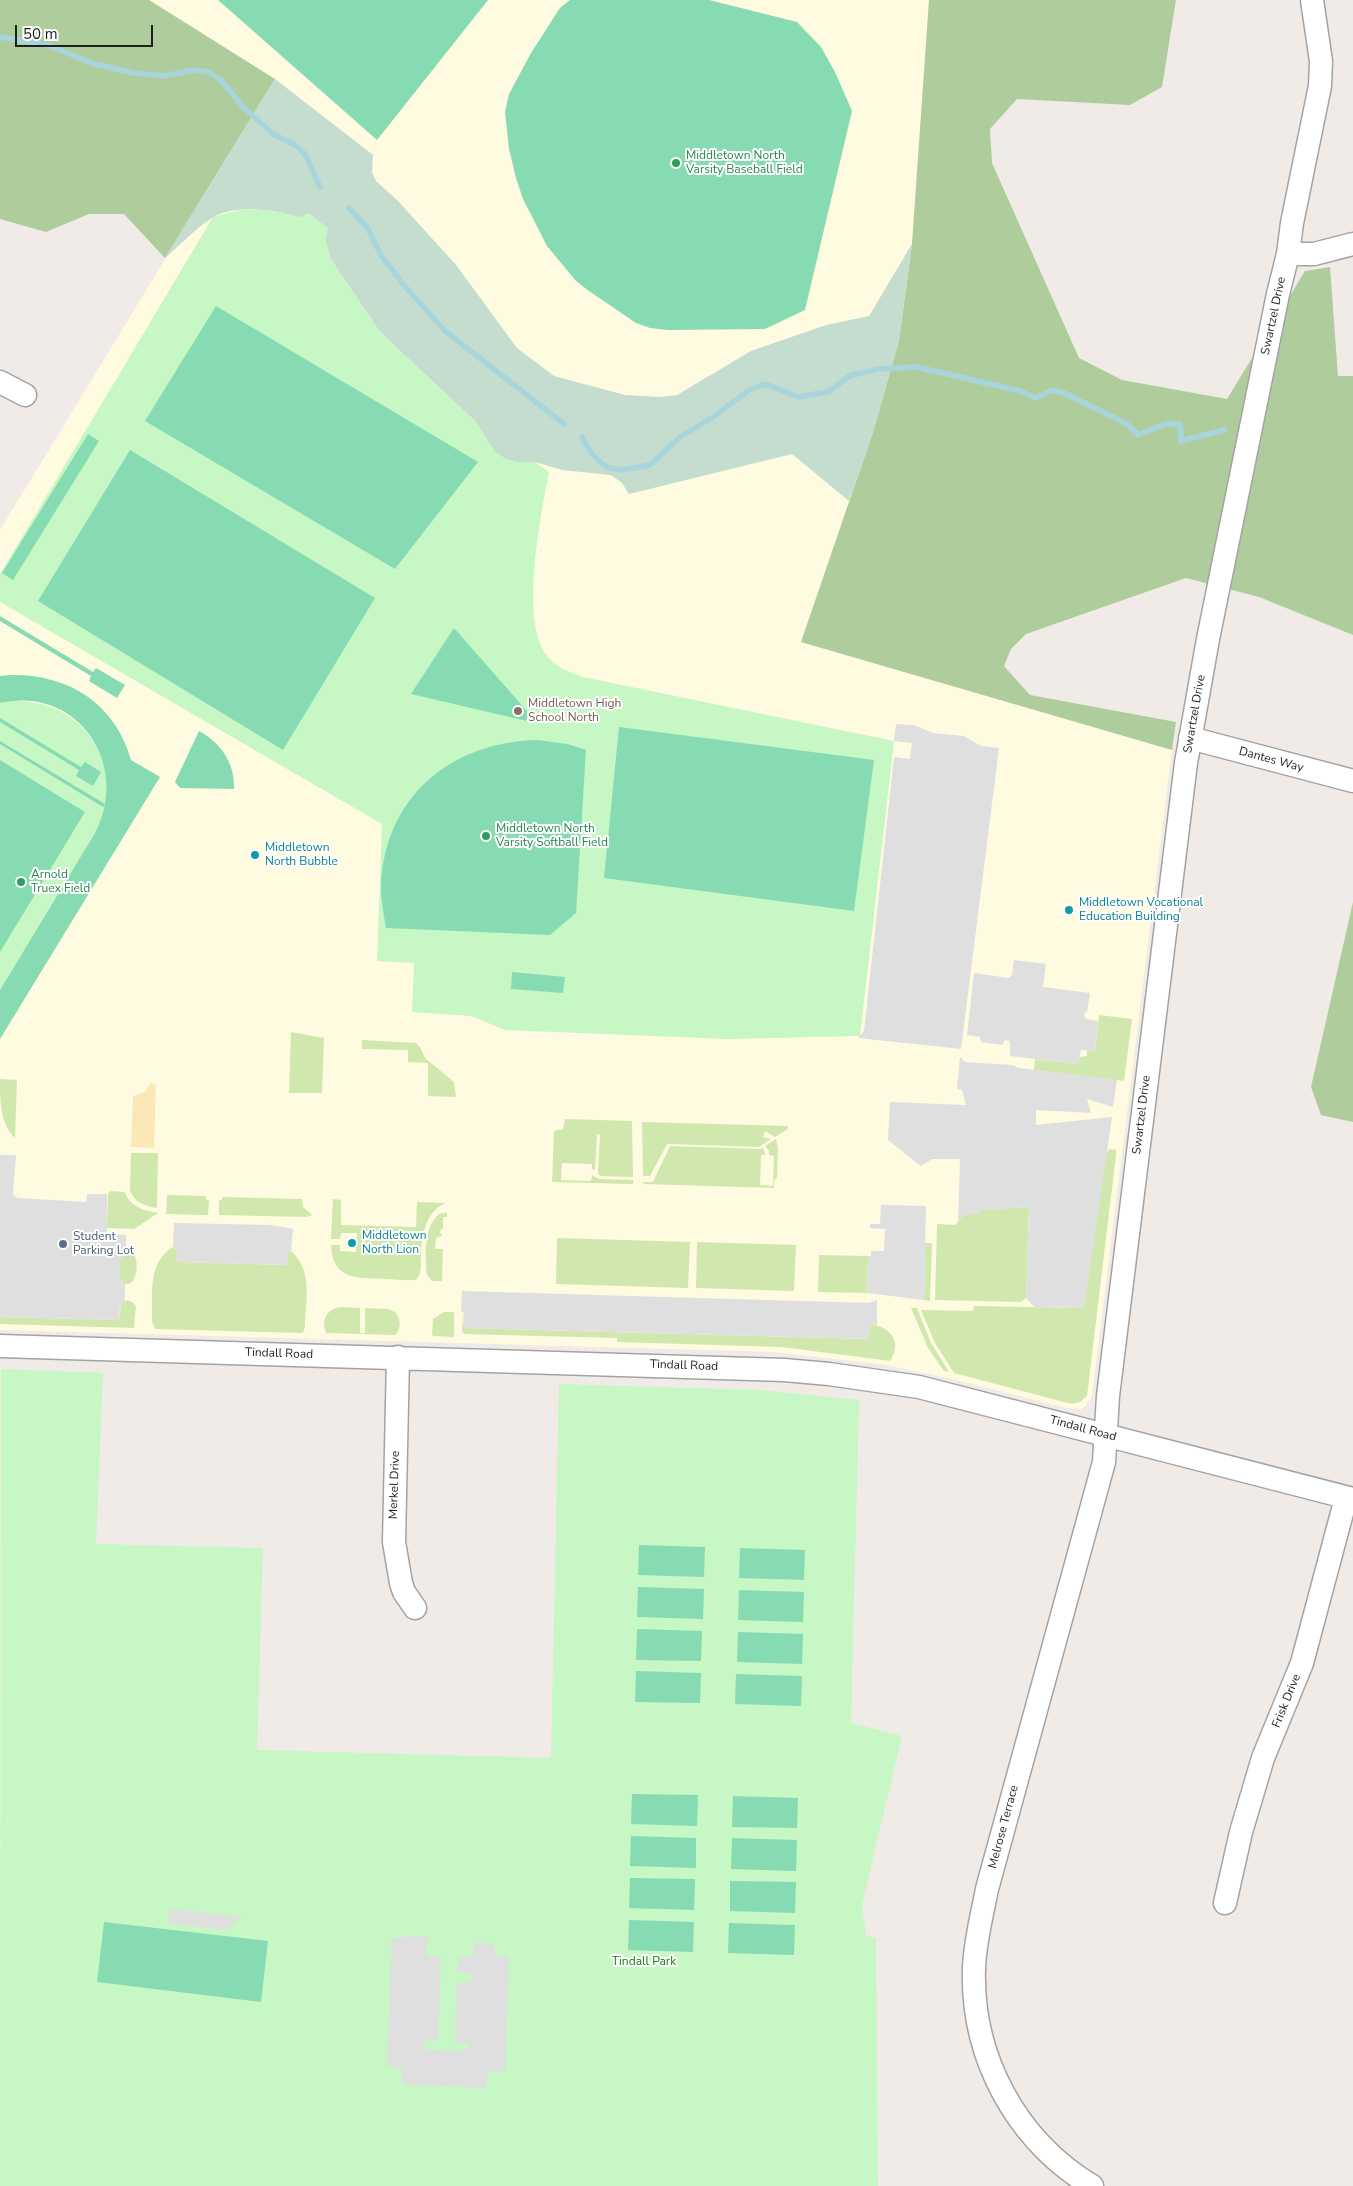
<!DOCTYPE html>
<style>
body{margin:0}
#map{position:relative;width:1353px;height:2186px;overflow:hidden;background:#f0ebe6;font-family:"Nunito Sans",sans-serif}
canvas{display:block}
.scale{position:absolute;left:15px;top:25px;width:138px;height:22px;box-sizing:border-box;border:2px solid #1f1f1f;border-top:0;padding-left:6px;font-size:15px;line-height:18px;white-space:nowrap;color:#1f1f1f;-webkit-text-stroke:4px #fff;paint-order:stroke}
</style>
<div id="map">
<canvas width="1353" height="2186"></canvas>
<div class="scale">50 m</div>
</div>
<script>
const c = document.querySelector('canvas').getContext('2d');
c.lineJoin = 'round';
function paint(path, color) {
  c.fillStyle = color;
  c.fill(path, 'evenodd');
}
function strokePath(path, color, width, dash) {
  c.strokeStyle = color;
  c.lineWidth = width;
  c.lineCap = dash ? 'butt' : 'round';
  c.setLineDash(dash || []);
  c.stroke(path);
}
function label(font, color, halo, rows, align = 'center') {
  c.font = font + ' "Nunito Sans",sans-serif';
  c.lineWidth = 4;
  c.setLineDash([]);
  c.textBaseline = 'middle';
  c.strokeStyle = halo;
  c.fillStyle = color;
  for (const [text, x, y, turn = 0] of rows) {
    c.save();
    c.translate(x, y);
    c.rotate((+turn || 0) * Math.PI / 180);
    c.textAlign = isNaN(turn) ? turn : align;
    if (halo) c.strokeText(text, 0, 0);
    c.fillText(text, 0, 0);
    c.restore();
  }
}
paint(new Path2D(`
 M 149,0 L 929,0 L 912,244 L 899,340 L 873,432 L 801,642 L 1172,750 L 1092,1396 L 1086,1406 L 1081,1409 L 1067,1408 L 952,1379 L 886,1365 L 774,1352 L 0,1330 L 0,530 L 275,79 Z`), '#fefbe1');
paint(new Path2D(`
 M 1099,1015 L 1132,1019 L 1124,1081 L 1034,1070 L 1035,1059 L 1078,1064 L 1079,1057 L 1087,1056 L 1087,1050 L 1095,1051 Z
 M 291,1032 L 324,1038 L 322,1093 L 289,1093 Z
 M 362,1040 L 416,1043 L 420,1047 L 425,1058 L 454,1082 L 456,1097 L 428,1096 L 428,1063 L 408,1062 L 408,1050 L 362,1049 Z
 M 0,1079 L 17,1080 L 15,1138 C 0,1124 0,1100 0,1079 Z
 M 565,1119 L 632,1121 L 633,1177 L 600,1176 L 598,1173 L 600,1135 L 597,1134 L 595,1170 L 592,1169 L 592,1164 L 562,1163 L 561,1180 L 591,1181 L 592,1175 L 599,1179 L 633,1180 L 633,1184 L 552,1182 L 554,1131 L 563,1129 Z
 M 642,1122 L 788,1126 L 788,1129 L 775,1137 L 765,1131 L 763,1137 L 771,1139 L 759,1147 L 667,1144 L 650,1176 L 643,1176 Z
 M 776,1139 L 778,1148 L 777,1178 L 774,1180 L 774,1188 L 644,1184 L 643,1182 L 653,1182 L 670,1146 L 760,1149 L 763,1147 L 765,1155 L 761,1155 L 760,1185 L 773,1186 L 774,1156 L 769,1155 L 769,1151 L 765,1146 Z
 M 1110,1149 L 1116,1150 L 1116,1155 L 1087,1396 L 1080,1402 L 1072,1404 L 954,1373 L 935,1343 L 921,1310 L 973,1311 L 974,1306 L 1084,1308 L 1105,1154 Z
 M 131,1153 L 158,1153 L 157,1208 C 145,1206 135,1203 130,1191 Z
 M 110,1191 L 125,1192 C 129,1206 144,1211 158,1213 L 134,1229 L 107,1228 L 108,1194 Z
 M 167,1195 L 206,1196 L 206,1200 L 209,1200 L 208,1215 L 166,1214 Z
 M 222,1197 L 302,1199 L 303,1207 L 312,1215 L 306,1217 L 219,1215 L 219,1200 L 222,1200 Z
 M 333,1199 L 341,1200 L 341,1225 L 416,1227 L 417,1202 L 446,1203 C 427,1210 422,1233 421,1252 C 420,1261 423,1271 417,1279 C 408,1282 396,1279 386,1279 C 359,1278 332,1281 331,1245 L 340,1245 L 340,1251 L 356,1252 L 357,1233 L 341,1233 L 340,1239 L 331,1239 Z
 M 1012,1207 L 1029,1208 L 1026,1298 L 1021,1302 L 935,1300 L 937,1224 L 955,1225 L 965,1214 L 978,1214 L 981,1210 L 996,1210 Z
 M 441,1213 L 447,1213 L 447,1217 L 443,1217 L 443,1229 L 441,1229 L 440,1233 L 443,1235 L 436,1238 L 435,1249 L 443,1249 L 442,1281 L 432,1281 L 427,1275 C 425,1256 423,1224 441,1213 Z
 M 557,1238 L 690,1242 L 688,1288 L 556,1284 Z
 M 697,1242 L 796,1245 L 794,1291 L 696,1288 Z
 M 925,1243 L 932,1243 L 930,1301 L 924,1300 Z
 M 172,1247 L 177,1250 L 177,1262 L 287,1265 L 288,1252 L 291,1251 C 313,1271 306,1299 305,1326 L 303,1333 L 155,1329 L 152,1321 C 153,1293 147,1265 172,1247 Z
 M 126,1252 L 132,1252 C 139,1258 138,1277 131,1283 L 125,1284 L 120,1278 L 120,1259 Z
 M 819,1255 L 868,1256 L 867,1293 L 818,1292 Z
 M 127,1300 L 132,1302 L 136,1306 L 134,1328 L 0,1324 L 0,1317 L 119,1320 L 121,1304 Z
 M 342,1307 L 360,1308 L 360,1333 L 365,1333 L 365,1308 L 388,1309 L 395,1312 C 401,1319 402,1328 395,1335 L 326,1333 C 321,1320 327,1308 342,1307 Z
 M 911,1308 L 917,1308 L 931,1343 L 949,1372 L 944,1371 L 928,1348 Z
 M 444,1312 L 454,1312 L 454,1337 L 433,1336 L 432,1334 L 433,1319 Z
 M 463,1312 L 464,1328 L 868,1339 L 870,1324 C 890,1327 903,1341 890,1361 L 782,1347 L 617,1342 L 617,1338 L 464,1334 L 462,1331 Z`), '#d0e8ae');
paint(new Path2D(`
 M 0,0 L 149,0 L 275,79 L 165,258 L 124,214 L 89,214 L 46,232 L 0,219 Z
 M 929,0 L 1176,0 L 1162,87 L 1130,105 L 1017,99 L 990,129 L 992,163 L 1079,358 L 1122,380 L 1227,399 L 1305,271 L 1330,267 L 1338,376 L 1353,376 L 1353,635 L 1259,597 L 1186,578 L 1026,634 L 1011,649 L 1004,666 L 1030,695 L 1176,722 L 1172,750 L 801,642 L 873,432 L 899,340 L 912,244 Z
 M 1353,902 L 1353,1122 L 1321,1115 L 1311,1087 Z`), '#afcd9c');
paint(new Path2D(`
 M 275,79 L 373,155 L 372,172 L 376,181 L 398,201 L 456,265 L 517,348 L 554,376 L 625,395 L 661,397 L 677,395 L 751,351 L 826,325 L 869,316 L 912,244 L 899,340 L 873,432 L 849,501 L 792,454 L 629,494 L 622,483 L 611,475 L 562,470 L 535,462 L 517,462 L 505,459 L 494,451 L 475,421 L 380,332 L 330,258 L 325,238 L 328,228 C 297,215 243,199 212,218 C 195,229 180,245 165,258 Z`), '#c4ddcf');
paint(new Path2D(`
 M 150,1083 L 156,1085 L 154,1148 L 131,1147 L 133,1096 L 145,1092 Z`), '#fce8b7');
paint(new Path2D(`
 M 243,209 L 276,211 L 300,217 L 308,213 L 328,228 L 325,238 L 330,258 L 380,332 L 475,421 L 494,451 L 506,459 L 517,462 L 535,462 L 549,472 C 541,515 519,620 547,656 C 557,668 569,672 583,677 L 894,741 L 860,1036 L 728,1039 L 505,1030 L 471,1016 L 412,1012 L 414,963 L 377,961 L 382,824 L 0,602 L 0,574 L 213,217 Z
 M 13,701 C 86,699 129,769 95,833 L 0,990 L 0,703 Z
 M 1,1369 L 103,1373 L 96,1544 L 263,1548 L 257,1750 L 551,1758 L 559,1384 L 759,1390 L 859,1400 L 851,1723 L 902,1736 L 862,1904 L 866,1936 L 876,1938 L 878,2186 L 0,2186 Z`), '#c6f7c5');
paint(new Path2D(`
 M 218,0 L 488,0 L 377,140 Z
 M 570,0 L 709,0 L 797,22 L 821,47 L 835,72 L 852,111 L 805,310 L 765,329 L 668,330 L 650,328 L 636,323 L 589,291 L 576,281 L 547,246 L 523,199 L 516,178 L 509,149 L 505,112 L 509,94 L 531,53 L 560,8 Z
 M 216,306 L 478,462 L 395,569 L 145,421 Z
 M 88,434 L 99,441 L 13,580 L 2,573 Z
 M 130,450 L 375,598 L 283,750 L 38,601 Z
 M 0,616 L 93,672 L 96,668 L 125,685 L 117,698 L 89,681 L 91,676 L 0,621 Z
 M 454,628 L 533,718 L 531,722 L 411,694 Z
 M 11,675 C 68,674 115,703 131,760 L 160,777 L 0,1039 L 0,990 L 95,833 C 131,765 78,685 0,703 L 0,676 Z
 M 0,718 L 81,767 L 85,762 L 101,772 L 93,786 L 76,776 L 79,770 L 0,722 Z
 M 619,727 L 874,760 L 854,911 L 604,878 Z
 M 199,731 C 221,743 235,763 234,789 L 180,788 L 175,782 Z
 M 537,740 L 567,744 L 586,750 L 576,913 L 550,935 L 386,928 C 384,915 381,901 381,887 C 384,797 451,742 537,740 Z
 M 0,741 L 105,804 L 103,807 L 0,744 Z
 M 0,760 L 85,812 L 0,952 Z
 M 512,972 L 565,977 L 563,993 L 511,989 Z
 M 639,1545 L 705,1547 L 704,1577 L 638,1575 Z
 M 740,1548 L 805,1550 L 804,1580 L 739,1578 Z
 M 638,1587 L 704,1589 L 703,1619 L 637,1617 Z
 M 739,1590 L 804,1592 L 803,1622 L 738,1620 Z
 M 637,1629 L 702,1631 L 701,1661 L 636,1660 Z
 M 738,1632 L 803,1634 L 802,1664 L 737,1662 Z
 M 636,1671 L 701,1673 L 700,1703 L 635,1702 Z
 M 736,1674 L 802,1676 L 801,1706 L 735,1704 Z
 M 632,1794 L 698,1795 L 697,1826 L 631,1824 Z
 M 733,1796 L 798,1798 L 797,1828 L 732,1827 Z
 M 631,1836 L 696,1838 L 696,1868 L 630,1866 Z
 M 732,1838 L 797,1840 L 796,1871 L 731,1869 Z
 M 630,1878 L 695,1879 L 694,1910 L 629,1908 Z
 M 730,1881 L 796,1882 L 795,1913 L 730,1911 Z
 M 629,1920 L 694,1922 L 693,1952 L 628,1950 Z
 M 104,1922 L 268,1941 L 261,2002 L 97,1982 Z
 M 729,1923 L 795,1925 L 794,1955 L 728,1953 Z`), '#87dbb3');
paint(new Path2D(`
 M 896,724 L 914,725 L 933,733 L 964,736 L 981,746 L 999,748 L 961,1049 L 858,1038 L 864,1031 L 894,757 L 910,759 L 912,743 L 894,741 Z
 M 1014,960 L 1046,964 L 1043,987 L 1090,993 L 1087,1013 L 1085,1012 L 1084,1016 L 1086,1019 L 1098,1021 L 1095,1051 L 1081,1050 L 1078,1064 L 1010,1056 L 1010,1041 L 1005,1040 L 1002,1045 L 981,1042 L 980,1037 L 967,1035 L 974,973 L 1009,978 L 1012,975 Z
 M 960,1057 L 965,1062 L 1012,1065 L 1019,1068 L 1117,1080 L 1113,1107 L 1087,1099 L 1091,1113 L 1036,1110 L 1036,1125 L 1112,1117 L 1084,1308 L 1034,1307 L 1026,1298 L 1029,1208 L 1012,1207 L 996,1210 L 981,1210 L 978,1214 L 965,1214 L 958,1223 L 960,1159 L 932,1159 L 921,1166 L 888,1140 L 890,1102 L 966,1105 L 962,1090 L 957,1089 Z
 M 0,1155 L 16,1155 L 13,1194 L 17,1198 L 86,1202 L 87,1194 L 107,1194 L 107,1232 L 111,1234 L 126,1235 L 126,1252 L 120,1259 L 120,1278 L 125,1284 L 125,1301 L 120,1306 L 119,1320 L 0,1317 Z
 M 881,1205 L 926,1206 L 924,1300 L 867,1293 L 868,1256 L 871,1256 L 871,1251 L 884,1251 L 885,1229 L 870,1228 L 870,1224 L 880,1224 Z
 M 174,1223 L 271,1225 L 293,1229 L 291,1251 L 288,1252 L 288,1265 L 176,1262 L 177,1250 L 173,1247 Z
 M 462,1291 L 869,1303 L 877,1300 L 877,1325 L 870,1324 L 868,1339 L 464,1328 L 464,1313 L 461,1311 Z
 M 169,1909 L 242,1917 L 225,1930 L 168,1923 Z
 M 406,1936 L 431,1937 L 426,1943 L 427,1955 L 441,1957 L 438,2040 L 424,2040 L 423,2046 L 427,2050 L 463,2051 L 469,2047 L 467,2044 L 455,2043 L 457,1983 L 470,1983 L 472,1976 L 468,1973 L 457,1972 L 458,1958 L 472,1957 L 474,1943 L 494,1944 L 495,1956 L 509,1957 L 505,2071 L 488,2072 L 486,2088 L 402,2084 L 402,2068 L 387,2066 L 392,1938 L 404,1938 Z`), '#dfdfdf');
strokePath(new Path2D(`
 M 0,37 L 51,46 L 94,64 L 134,73 L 164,76 L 194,70 L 208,72 L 221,80 L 243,107 L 273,134 L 295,145 L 305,154 L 320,187
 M 349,208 L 367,227 L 381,255 L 403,284 L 445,331 L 564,424
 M 582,437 L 592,454 L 600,462 L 609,468 L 622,470 L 650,465 L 679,438 L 716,415 L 749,390 L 765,384 L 799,397 L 830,391 L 849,376 L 878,369 L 917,367 L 1020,391 L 1035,398 L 1053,390 L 1064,393 L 1127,424 L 1138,435 L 1165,424 L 1180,424 L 1181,441 L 1224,430`), '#a8d5db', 5.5);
const minor = new Path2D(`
 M 1288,254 L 1314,254 L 1353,244
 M 0,382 L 25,395
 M 1190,738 L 1353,781
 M 0,1346 L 784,1370 L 829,1374 L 919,1387 L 1353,1499
 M 398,1357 L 394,1542 L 401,1583 L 404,1592 L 415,1608
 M 1225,1903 L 1241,1832 L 1263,1758 L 1302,1663 L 1346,1498
 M 1092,2186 C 1016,2140 971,2057 974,1968 C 975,1941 982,1915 987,1889 L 1104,1462 L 1108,1396 L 1186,763 L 1208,639 L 1278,294 L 1288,254 L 1292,223 L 1320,86 L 1321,61 L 1312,0`);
strokePath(minor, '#a3a3a3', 25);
strokePath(minor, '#fff', 22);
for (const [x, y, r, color] of [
 [676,163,5,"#2e9e5b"],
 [518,711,5,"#8d6e63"],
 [486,836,5,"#2e9e5b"],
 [255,855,5,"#0f9aa8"],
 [21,882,5,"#2e9e5b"],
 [1069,910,5,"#0f9aa8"],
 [352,1243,5,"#0f9aa8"],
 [63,1244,5,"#5c6f8a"]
]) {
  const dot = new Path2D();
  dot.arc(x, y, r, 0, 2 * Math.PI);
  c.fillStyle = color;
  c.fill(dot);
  strokePath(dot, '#fff', 2);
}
label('12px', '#27864d', '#fff', [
 ["Middletown North",686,156],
 ["Varsity Baseball Field",686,170],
 ["Middletown North",496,829],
 ["Varsity Softball Field",496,843],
 ["Arnold",31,875],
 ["Truex Field",31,889]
], 'left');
label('12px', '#1f1f1f', '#fff', [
 ["Swartzel Drive",1274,316,-78],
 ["Swartzel Drive",1195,714,-80],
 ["Dantes Way",1271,760,15],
 ["Swartzel Drive",1142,1115,-83],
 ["Tindall Road",279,1354,2],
 ["Tindall Road",684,1366,2],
 ["Tindall Road",1083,1429,15],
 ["Merkel Drive",395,1485,-88],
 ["Frisk Drive",1287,1701,-68],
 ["Melrose Terrace",1004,1827,-75]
]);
label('12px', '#785e54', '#fff', [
 ["Middletown High",528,704],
 ["School North",528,718]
], 'left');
label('12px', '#0d838f', '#fff', [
 ["Middletown",265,848],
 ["North Bubble",265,862],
 ["Middletown Vocational",1079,903],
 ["Education Building",1079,917],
 ["Middletown",362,1236],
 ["North Lion",362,1250]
], 'left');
label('12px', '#4e5e75', '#fff', [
 ["Student",73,1237],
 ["Parking Lot",73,1251]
], 'left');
label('12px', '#117b10', '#fff', [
 ["Tindall Park",644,1962]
]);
</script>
